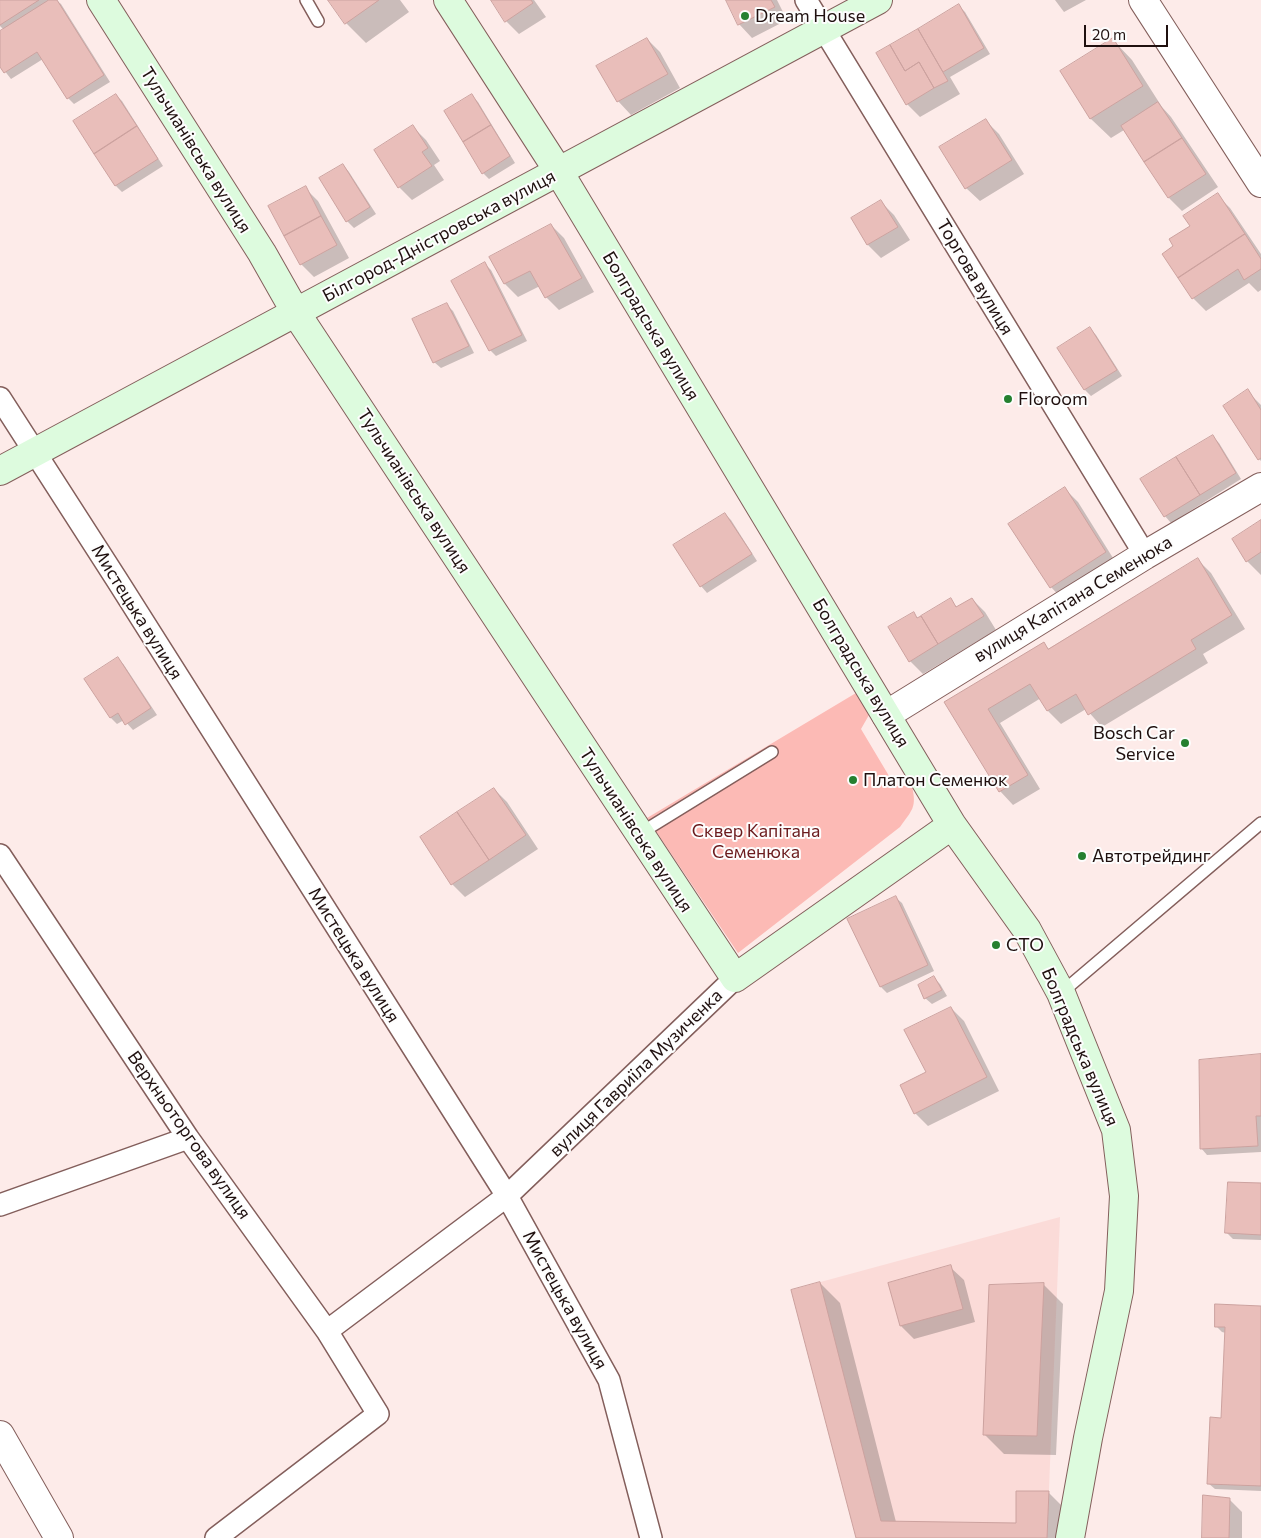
<!DOCTYPE html>
<meta charset="utf-8">
<style>
body{margin:0}
#map{position:relative;width:1261px;height:1538px;overflow:hidden;background:#fdebe9;font-family:Commissioner,sans-serif}
canvas{display:block}
.scale{position:absolute;left:1084px;top:25px;width:84px;height:22px;box-sizing:border-box;border:2px solid #1f100f;border-top:0;padding-left:6px;font-size:15px;line-height:18px;white-space:nowrap;color:#1f100f;-webkit-text-stroke:4px #fdfdfd;paint-order:stroke}
</style>
<div id="map">
<canvas width="1261" height="1538"></canvas>
<div class="scale">20 m</div>
</div>
<script>
const c = document.querySelector('canvas').getContext('2d');
c.lineJoin = 'round';
function paint(path, color) {
  c.fillStyle = color;
  c.fill(path, 'evenodd');
}
function strokePath(path, color, width, dash) {
  c.strokeStyle = color;
  c.lineWidth = width;
  c.lineCap = dash ? 'butt' : 'round';
  c.setLineDash(dash || []);
  c.stroke(path);
}
function label(font, color, halo, rows, align = 'center') {
  c.font = font + ' Commissioner,sans-serif';
  c.lineWidth = 4;
  c.setLineDash([]);
  c.textBaseline = 'middle';
  c.strokeStyle = halo;
  c.fillStyle = color;
  for (const [text, x, y, turn = 0] of rows) {
    c.save();
    c.translate(x, y);
    c.rotate((+turn || 0) * Math.PI / 180);
    c.textAlign = isNaN(turn) ? turn : align;
    if (halo) c.strokeText(text, 0, 0);
    c.fillText(text, 0, 0);
    c.restore();
  }
}
paint(new Path2D(`
 M 1060,1217 L 1047,1538 L 856,1538 L 791,1290 Z`), '#fbdbd8');
paint(new Path2D(`
 M 856,693 L 869,715 L 861,729 L 895,786 L 912,786 C 917,808 912,810 900,827 L 738,953 L 647,818 Z`), '#fcbab5');
paint(new Path2D(`
 M 0,0 L 56,0 L 61,4 L 110,82 L 74,104 L 68,98 L 43,59 L 11,79 L 0,65 L 0,33 L 4,30 L 0,26 Z
 M 330,0 L 400,0 L 409,12 L 366,43 L 346,23 Z
 M 492,0 L 534,0 L 546,17 L 519,34 L 506,21 Z
 M 727,0 L 777,0 L 787,20 L 752,38 L 739,24 Z
 M 1055,0 L 1086,0 L 1064,12 Z
 M 959,6 L 965,12 L 990,54 L 950,77 L 960,94 L 920,117 L 907,104 L 878,53 Z
 M 647,39 L 660,52 L 680,88 L 631,115 L 618,101 Z
 M 1113,40 L 1132,60 L 1162,107 L 1171,117 L 1218,187 L 1182,211 L 1169,198 L 1124,130 L 1111,138 L 1091,119 L 1062,72 Z
 M 116,95 L 122,101 L 163,166 L 122,192 L 116,186 L 75,121 Z
 M 472,96 L 478,102 L 515,163 L 489,179 L 483,173 Z
 M 985,120 L 999,134 L 1024,174 L 980,201 L 966,188 L 941,147 Z
 M 413,127 L 426,140 L 440,161 L 434,165 L 444,180 L 412,200 L 399,187 Z
 M 343,165 L 349,172 L 376,214 L 354,228 L 347,221 L 321,179 Z
 M 305,188 L 318,201 L 349,258 L 314,277 L 301,264 Z
 M 1217,195 L 1230,208 L 1261,254 L 1261,290 L 1258,292 L 1249,283 L 1206,311 L 1193,298 L 1191,226 Z
 M 881,202 L 894,215 L 910,240 L 881,258 L 868,245 L 853,219 Z
 M 551,225 L 564,238 L 594,292 L 559,310 L 546,297 L 540,286 L 518,297 L 505,284 L 491,258 Z
 M 485,264 L 491,270 L 527,341 L 496,356 L 490,350 Z
 M 447,305 L 453,311 L 474,353 L 441,368 L 434,362 Z
 M 1089,328 L 1096,335 L 1122,376 L 1091,396 L 1085,390 L 1059,348 Z
 M 1247,391 L 1261,405 L 1261,461 L 1259,459 Z
 M 1213,437 L 1219,443 L 1241,479 L 1171,523 L 1165,516 Z
 M 1065,489 L 1078,502 L 1118,566 L 1064,601 L 1051,587 L 1010,524 Z
 M 725,514 L 731,520 L 757,561 L 707,593 L 701,586 Z
 M 1261,522 L 1261,575 L 1247,561 Z
 M 1198,560 L 1211,573 L 1245,629 L 1203,654 L 1208,663 L 1102,727 L 1086,709 L 1061,724 L 1048,711 L 1041,698 L 1000,723 L 1040,789 L 1013,805 L 1000,791 L 946,702 L 1043,643 L 1049,649 Z
 M 972,599 L 985,612 L 996,630 L 923,674 L 910,661 L 913,614 L 919,619 L 950,600 L 958,608 Z
 M 118,658 L 124,665 L 157,715 L 133,730 L 124,720 L 117,724 L 111,718 L 86,679 Z
 M 494,789 L 507,802 L 538,849 L 465,897 L 452,884 Z
 M 895,897 L 902,903 L 934,971 L 887,993 L 881,987 L 849,919 Z
 M 934,978 L 940,984 L 947,996 L 932,1004 L 925,998 Z
 M 951,1008 L 964,1021 L 999,1091 L 928,1126 L 915,1113 L 927,1073 Z
 M 1261,1055 L 1261,1152 L 1207,1155 L 1201,1148 Z
 M 1261,1185 L 1261,1240 L 1233,1239 L 1226,1232 Z
 M 950,1267 L 964,1280 L 975,1322 L 914,1339 L 901,1326 L 889,1283 Z
 M 820,1283 L 840,1303 L 896,1522 L 1018,1524 L 1048,1492 L 1068,1512 L 1067,1538 L 858,1538 Z
 M 1044,1285 L 1063,1304 L 1056,1455 L 1004,1454 L 985,1435 Z
 M 1261,1307 L 1261,1491 L 1215,1489 L 1208,1483 L 1223,1419 L 1226,1333 L 1222,1332 L 1216,1326 Z
 M 1229,1499 L 1242,1512 L 1242,1538 L 1203,1538 Z`), '#0003');
const building = new Path2D(`
 M 0,0 L 39,0 L 0,25 Z
 M 49,0 L 57,0 L 104,75 L 67,99 L 37,52 L 4,73 L 0,67 L 0,31 Z
 M 328,0 L 379,0 L 345,24 Z
 M 491,0 L 531,0 L 533,3 L 505,22 Z
 M 726,0 L 771,0 L 775,7 L 738,25 Z
 M 959,4 L 984,48 L 943,72 L 918,29 Z
 M 918,29 L 948,81 L 934,88 L 919,62 L 905,71 L 890,45 Z
 M 647,38 L 668,74 L 617,102 L 596,66 Z
 M 1113,38 L 1143,86 L 1090,119 L 1060,71 Z
 M 890,45 L 905,71 L 919,62 L 934,88 L 906,105 L 876,53 Z
 M 116,94 L 137,126 L 94,154 L 73,121 Z
 M 472,94 L 491,125 L 463,142 L 444,111 Z
 M 1158,102 L 1182,138 L 1144,162 L 1121,126 Z
 M 986,119 L 1012,160 L 965,189 L 939,147 Z
 M 413,125 L 428,148 L 422,152 L 432,166 L 398,188 L 374,150 Z
 M 491,125 L 510,156 L 482,174 L 463,142 Z
 M 137,126 L 158,159 L 115,186 L 94,154 Z
 M 1182,138 L 1206,174 L 1168,198 L 1144,162 Z
 M 343,164 L 370,207 L 346,222 L 319,178 Z
 M 306,186 L 321,216 L 284,236 L 268,206 Z
 M 1218,193 L 1245,234 L 1178,278 L 1162,254 L 1173,246 L 1169,239 L 1190,226 L 1183,216 Z
 M 881,200 L 898,227 L 867,245 L 851,218 Z
 M 321,216 L 337,245 L 300,265 L 284,236 Z
 M 551,224 L 582,278 L 545,298 L 530,271 L 504,284 L 489,257 Z
 M 1245,234 L 1261,259 L 1261,269 L 1244,280 L 1238,269 L 1192,299 L 1178,278 Z
 M 485,262 L 522,335 L 489,351 L 451,281 Z
 M 447,303 L 469,346 L 433,363 L 412,319 Z
 M 1090,327 L 1117,370 L 1084,390 L 1057,348 Z
 M 1248,389 L 1261,410 L 1261,458 L 1258,460 L 1223,406 Z
 M 1213,435 L 1236,473 L 1200,495 L 1176,457 Z
 M 1176,457 L 1200,495 L 1164,517 L 1140,479 Z
 M 1065,487 L 1106,552 L 1050,588 L 1008,524 Z
 M 725,513 L 752,554 L 700,587 L 673,545 Z
 M 1261,520 L 1261,552 L 1246,562 L 1232,539 Z
 M 1198,558 L 1232,615 L 1191,640 L 1196,649 L 1088,715 L 1076,694 L 1047,711 L 1030,684 L 988,709 L 1028,775 L 999,792 L 944,702 L 1044,642 L 1048,649 Z
 M 951,598 L 956,607 L 972,598 L 984,616 L 938,644 L 921,616 Z
 M 914,612 L 917,618 L 921,616 L 938,644 L 909,662 L 888,627 Z
 M 118,657 L 151,708 L 125,725 L 118,713 L 110,718 L 84,679 Z
 M 494,788 L 526,835 L 489,860 L 457,812 Z
 M 457,812 L 489,860 L 451,885 L 420,837 Z
 M 896,896 L 928,965 L 880,987 L 847,919 Z
 M 934,976 L 942,990 L 924,999 L 918,985 Z
 M 951,1007 L 987,1077 L 914,1114 L 900,1085 L 926,1072 L 904,1030 Z
 M 1261,1054 L 1261,1116 L 1256,1116 L 1258,1146 L 1200,1149 L 1199,1060 Z
 M 1228,1182 L 1261,1183 L 1261,1235 L 1225,1233 Z
 M 951,1265 L 963,1309 L 900,1326 L 888,1283 Z
 M 820,1282 L 881,1521 L 1016,1523 L 1016,1491 L 1049,1491 L 1047,1538 L 856,1538 L 791,1290 Z
 M 1044,1283 L 1037,1436 L 983,1435 L 989,1285 Z
 M 1215,1304 L 1261,1306 L 1261,1486 L 1207,1484 L 1210,1417 L 1221,1418 L 1225,1327 L 1215,1327 Z
 M 1203,1495 L 1230,1498 L 1229,1538 L 1202,1538 Z`);
paint(building, '#e9beba');
strokePath(building, '#cca29f', 1);
const service = new Path2D(`
 M 306,0 L 318,21
 M 639,834 L 772,752
 M 1061,993 L 1261,823`);
const minor = new Path2D(`
 M 806,0 L 1145,555
 M 0,398 L 117,580 L 507,1196 L 609,1380 L 651,1538
 M 0,855 L 188,1138 L 327,1331 L 378,1414 L 216,1538
 M 0,1205 L 188,1138
 M 327,1331 L 507,1196 L 735,978`);
const tertiary = new Path2D(`
 M 1143,0 L 1261,183
 M 886,715 L 1145,555 L 1261,487
 M 0,1435 L 59,1538`);
const secondary = new Path2D(`
 M 101,0 L 262,253 L 296,313 L 735,978 L 952,825
 M 448,0 L 559,172 L 952,825 L 1027,930 L 1061,993 L 1116,1130 L 1124,1196 L 1119,1291 L 1088,1438 L 1070,1538
 M 0,471 L 878,0`);
strokePath(service, '#835e5b', 14);
strokePath(minor, '#835e5b', 24);
strokePath(tertiary, '#835e5b', 30);
strokePath(secondary, '#835e5b', 30);
strokePath(service, '#fff', 11);
strokePath(minor, '#fff', 21);
strokePath(tertiary, '#fff', 28);
strokePath(secondary, '#ddfbde', 28);
for (const [x, y, r, color] of [
 [745,16,5,"#258030"],
 [1008,399,5,"#258030"],
 [1185,743,5,"#258030"],
 [853,780,5,"#258030"],
 [1082,856,5,"#258030"],
 [996,945,5,"#258030"]
]) {
  const dot = new Path2D();
  dot.arc(x, y, r, 0, 2 * Math.PI);
  c.fillStyle = color;
  c.fill(dot);
  strokePath(dot, '#fdfdfd', 2);
}
label('18px', '#1f100f', '#fdfdfd', [
 ["Dream House",755,16],
 ["Floroom",1018,399],
 ["Bosch Car",1175,733,"right"],
 ["Service",1175,754,"right"],
 ["Платон Семенюк",863,780],
 ["Автотрейдинг",1092,856],
 ["СТО",1006,945]
], 'left');
label('18px', '#1f100f', '#fdfdfd', [
 ["Тульчианівська вулиця",196,150,58],
 ["Білгород-Дністровська вулиця",439,236,-28],
 ["Торгова вулиця",975,277,59],
 ["Болградська вулиця",651,326,59],
 ["Тульчианівська вулиця",414,491,57],
 ["вулиця Капітана Семенюка",1073,599,-31],
 ["Мистецька вулиця",137,612,58],
 ["Болградська вулиця",861,673,59],
 ["Тульчианівська вулиця",636,830,57],
 ["Мистецька вулиця",354,955,58],
 ["Болградська вулиця",1080,1047,67],
 ["вулиця Гавриїла Музиченка",636,1073,-44],
 ["Верхньоторгова вулиця",189,1135,55],
 ["Мистецька вулиця",565,1300,61]
]);
label('18px', '#6b1b1d', '#fdfdfd', [
 ["Сквер Капітана",756,831],
 ["Семенюка",756,852]
]);
</script>
